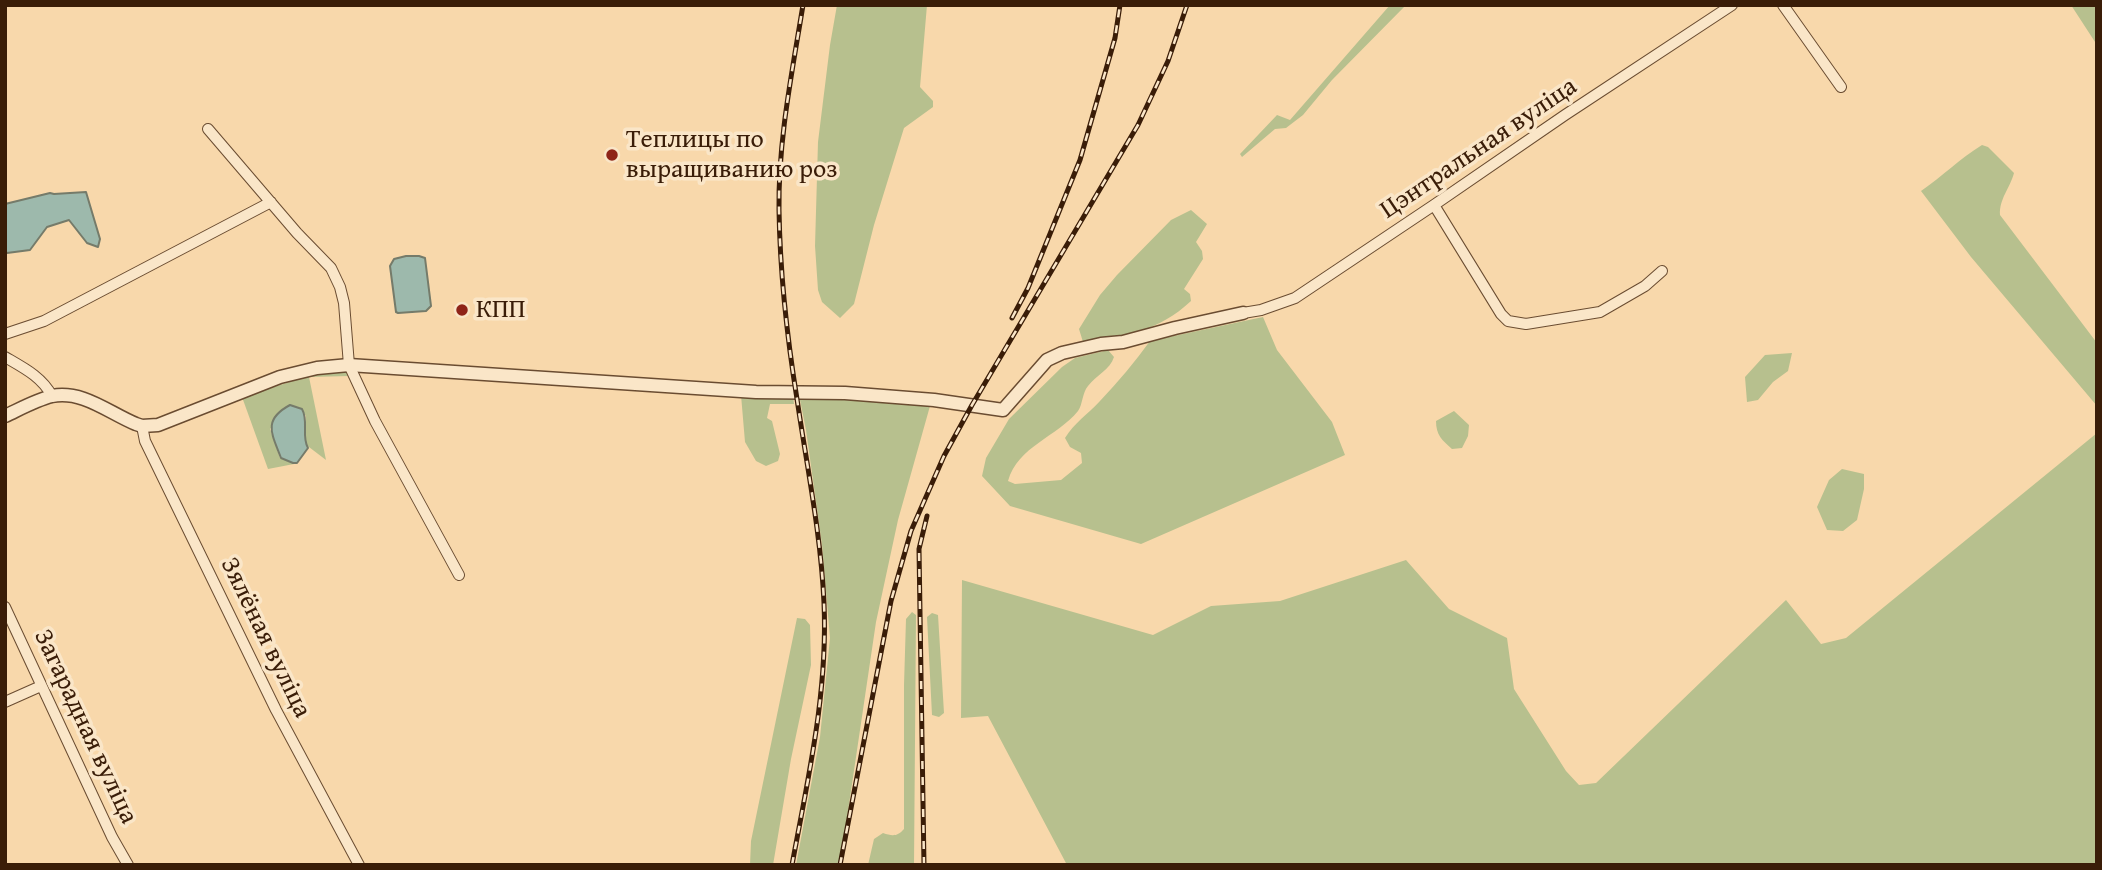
<!DOCTYPE html>
<meta charset="utf-8">
<style>
body{margin:0}
#map{position:relative;width:2102px;height:870px;overflow:hidden;background:#f8d8ab;font-family:"Gentium Book Plus",serif}
canvas{display:block}
.frame{position:absolute;inset:0;border:7px solid #3a1d08;pointer-events:none}
</style>
<div id="map">
<canvas width="2102" height="870"></canvas>
<div class="frame"></div>
</div>
<script>
const c = document.querySelector('canvas').getContext('2d');
c.lineJoin = 'round';
function paint(path, color) {
  c.fillStyle = color;
  c.fill(path, 'evenodd');
}
function strokePath(path, color, width, dash) {
  c.strokeStyle = color;
  c.lineWidth = width;
  c.lineCap = dash ? 'butt' : 'round';
  c.setLineDash(dash || []);
  c.stroke(path);
}
function label(font, color, halo, rows, align = 'center') {
  c.font = font + ' "Gentium Book Plus",serif';
  c.lineWidth = 7;
  c.setLineDash([]);
  c.textBaseline = 'middle';
  c.strokeStyle = halo;
  c.fillStyle = color;
  for (const [text, x, y, turn = 0] of rows) {
    c.save();
    c.translate(x, y);
    c.rotate((+turn || 0) * Math.PI / 180);
    c.textAlign = isNaN(turn) ? turn : align;
    if (halo) c.strokeText(text, 0, 0);
    c.fillText(text, 0, 0);
    c.restore();
  }
}
paint(new Path2D(`
 M 837,5 L 927,5 L 920,87 L 933,101 L 933,107 L 904,128 L 874,225 L 854,304 L 840,318 L 822,302 L 818,290 L 815,246 L 818,142 L 830,45 Z
 M 1390,5 L 1406,5 L 1332,80 L 1303,115 L 1286,128 L 1275,129 L 1242,157 L 1240,154 L 1277,115 L 1290,120 Z
 M 2071,5 L 2097,5 L 2097,45 Z
 M 1982,145 L 1988,147 L 2014,173 C 2010,188 1999,199 2000,215 L 2097,343 L 2097,406 L 1971,257 L 1921,191 C 1943,176 1959,159 1982,145 Z
 M 1191,210 L 1207,224 L 1196,242 L 1202,251 L 1203,259 L 1184,289 L 1190,294 L 1191,301 C 1159,331 1125,337 1083,342 L 1079,329 L 1100,295 L 1117,275 L 1171,220 Z
 M 1263,317 L 1277,350 L 1332,422 L 1345,455 L 1141,544 L 1010,506 L 982,476 L 986,458 L 1009,419 L 1062,367 L 1075,358 L 1108,350 L 1114,357 C 1110,370 1096,375 1088,386 C 1082,393 1083,404 1078,411 C 1057,437 1018,446 1008,481 L 1015,484 L 1061,480 L 1082,463 L 1081,453 L 1070,447 L 1065,438 C 1074,423 1088,414 1100,401 C 1118,382 1135,362 1150,341 Z
 M 1792,353 L 1788,371 L 1773,382 L 1758,400 L 1747,402 L 1745,377 L 1765,355 Z
 M 346,372 L 350,376 L 309,377 L 326,460 L 305,444 L 306,416 L 299,407 L 290,406 L 270,429 L 280,458 L 294,464 L 268,469 L 242,397 L 315,374 Z
 M 741,395 L 793,396 L 794,404 L 770,404 L 767,418 L 772,421 L 780,454 L 778,461 L 766,466 L 756,461 L 745,442 Z
 M 799,395 L 930,406 L 898,520 L 876,622 L 844,838 L 838,865 L 796,865 L 820,737 L 830,638 L 822,545 L 806,430 Z
 M 1454,411 L 1469,425 L 1468,436 L 1462,448 L 1452,449 C 1442,440 1436,435 1436,421 Z
 M 2097,433 L 2097,865 L 1067,865 L 988,716 L 961,718 L 962,580 L 1153,635 L 1211,606 L 1280,601 L 1406,560 L 1449,609 L 1507,638 L 1514,689 L 1566,771 L 1579,785 L 1596,783 L 1786,600 L 1821,644 L 1846,638 Z
 M 1842,469 L 1864,474 L 1864,489 L 1857,520 L 1843,531 L 1827,530 L 1817,507 L 1829,480 Z
 M 912,612 L 916,615 L 914,865 L 868,865 L 874,839 L 883,833 C 892,836 897,837 904,829 L 904,685 L 906,619 Z
 M 932,613 L 938,615 L 944,713 L 939,717 L 932,715 L 927,617 Z
 M 797,618 L 805,619 L 810,625 L 811,665 L 791,759 L 773,865 L 750,865 L 751,841 Z`), '#b7c08e');
const water = new Path2D(`
 M 86,192 L 100,239 L 98,247 L 87,243 L 69,220 L 47,227 L 30,250 L 7,253 L 5,251 L 5,204 L 50,193 L 54,194 Z
 M 406,256 L 419,256 L 425,258 L 431,306 L 426,311 L 398,313 L 396,312 L 390,266 L 394,259 Z
 M 290,405 L 302,409 C 309,421 301,436 308,448 L 297,463 L 293,463 L 281,458 C 272,434 262,420 290,405 Z`);
paint(water, '#9db9ac');
strokePath(water, '#757b6a', 2);
const minor = new Path2D(`
 M 1783,5 L 1841,87
 M 208,129 L 297,233 L 331,268 L 340,287 L 344,303 L 349,365 L 375,421 L 459,575
 M 1434,205 L 1501,314 L 1508,321 L 1526,324 L 1600,312 L 1645,286 L 1662,271
 M 1243,313 L 1261,310 L 1295,298 L 1434,205 L 1565,115 L 1732,5
 M 5,334 L 44,321 L 271,202
 M 5,357 C 24,368 42,377 52,396
 M 142,426 L 145,441 L 276,710 L 359,865
 M 5,607 L 112,837 L 128,865
 M 5,702 L 41,686`);
const tertiary = new Path2D(`
 M 5,416 C 20,409 36,400 52,396 C 83,390 109,413 136,424 L 142,426 L 158,425 L 280,377 L 317,368 L 349,365 L 756,392 L 845,393 L 934,400 L 1003,410 L 1047,360 L 1062,353 L 1101,344 L 1123,342 L 1175,328 L 1243,313`);
strokePath(minor, '#6a4c31', 12);
strokePath(tertiary, '#6a4c31', 15);
strokePath(minor, '#fae6c8', 10);
strokePath(tertiary, '#fae6c8', 12);
const rail = new Path2D(`
 M 1012,318 L 1028,288 L 1080,160 L 1115,38 L 1120,5
 M 792,865 C 808,778 828,692 824,603 C 821,535 807,467 797,399 C 787,337 780,273 779,210 C 778,141 792,73 803,5
 M 840,865 L 891,601 L 911,531 L 944,456 L 972,405 L 1138,125 L 1168,61 L 1187,5
 M 924,865 L 919,549 L 927,516`);
strokePath(rail, '#3a1d08', 5);
strokePath(rail, '#fae6c8', 2.5, [8]);
for (const [x, y, r, color] of [
 [612,155,7,"#8f2418"],
 [462,310,7,"#8f2418"]
]) {
  const dot = new Path2D();
  dot.arc(x, y, r, 0, 2 * Math.PI);
  c.fillStyle = color;
  c.fill(dot);
  strokePath(dot, '#fae6c8', 2.5);
}
label('26px', '#3a1d08', '#fae6c8', [
 ["Теплицы по",626,140],
 ["выращиванию роз",626,170],
 ["КПП",476,310]
], 'left');
label('26px', '#3a1d08', '#fae6c8', [
 ["Цэнтральная вуліца",1479,149,-34],
 ["Зялёная вуліца",265,638,64],
 ["Загарадная вуліца",85,727,65]
]);
</script>
